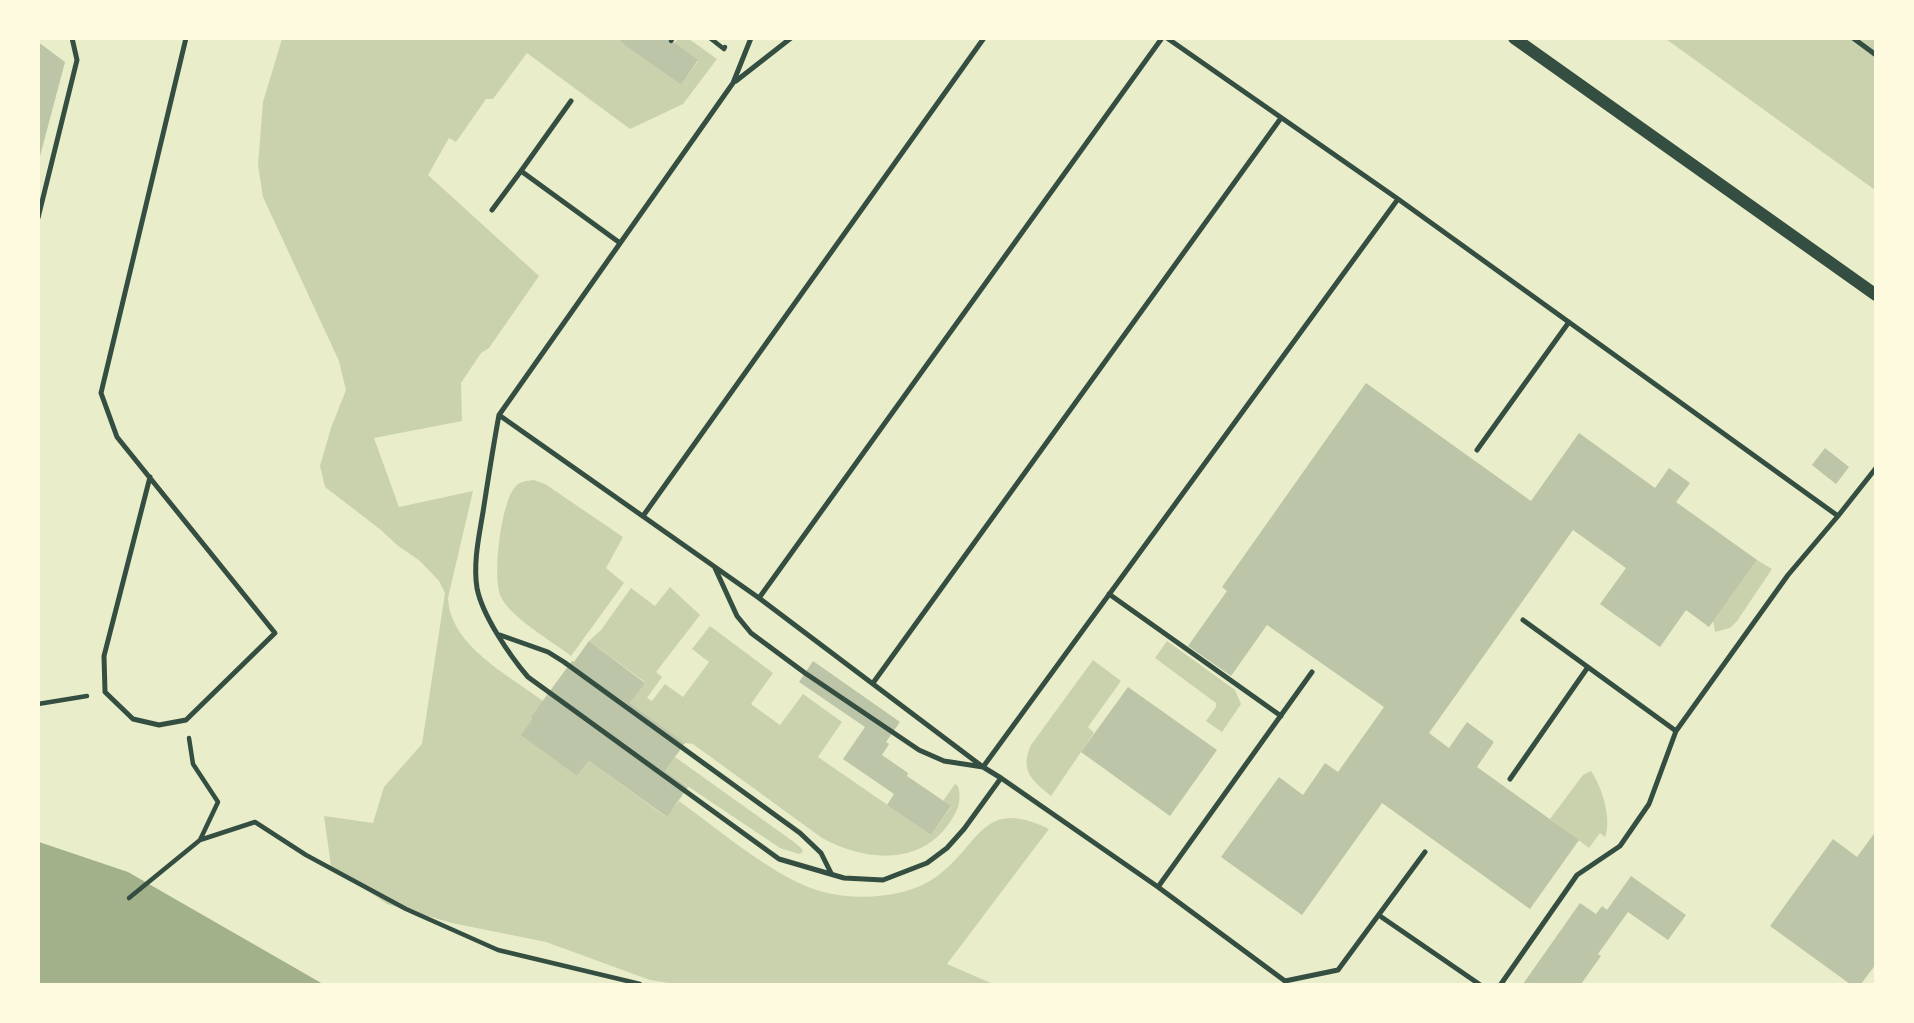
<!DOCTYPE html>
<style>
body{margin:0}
#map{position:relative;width:1914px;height:1023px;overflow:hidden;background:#e9edc9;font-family:"PT Sans",sans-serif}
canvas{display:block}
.frame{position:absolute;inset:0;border:40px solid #fefae0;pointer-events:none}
</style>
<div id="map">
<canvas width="1914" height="1023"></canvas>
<div class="frame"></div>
</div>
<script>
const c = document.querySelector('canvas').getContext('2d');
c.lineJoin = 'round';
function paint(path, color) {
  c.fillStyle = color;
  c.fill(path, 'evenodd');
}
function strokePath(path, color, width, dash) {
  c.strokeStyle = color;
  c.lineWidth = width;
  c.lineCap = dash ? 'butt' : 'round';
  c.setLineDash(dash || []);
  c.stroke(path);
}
paint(new Path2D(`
 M 282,39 L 622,39 L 620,42 L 681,85 L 698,61 L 674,43 L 678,39 L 689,39 L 717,59 L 683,104 L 630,129 L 527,53 L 493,99 L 486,99 L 456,142 L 449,138 L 428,175 L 539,276 L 489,348 L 481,353 L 461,383 L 462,421 L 374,438 L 399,507 L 473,491 L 448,598 C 450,646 509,675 543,701 L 530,718 L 577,776 L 589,761 L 666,817 L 679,801 C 718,829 777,880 823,892 C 857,901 907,898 936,877 C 981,844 982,796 1049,829 L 947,964 L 993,984 L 675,984 L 650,980 L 546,942 L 452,923 L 387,904 L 331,866 L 324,816 L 373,823 L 384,787 L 422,744 L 445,593 L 439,581 L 420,561 L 397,545 L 381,530 L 325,487 L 320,466 L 331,428 L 346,390 L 339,361 L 263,197 L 258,165 L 263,102 Z
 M 1666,39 L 1875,39 L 1875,190 Z
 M 534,480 L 545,484 L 623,537 L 606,568 L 624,583 L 571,656 C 552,641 511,618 501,597 C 492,577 501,503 515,487 C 520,481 527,481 534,480 Z
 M 1757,560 L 1772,569 L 1737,621 L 1730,628 L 1715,632 L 1713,621 Z
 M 670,587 L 700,615 L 656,672 L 662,677 L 647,698 L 652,701 L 665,684 L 683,697 L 709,662 L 692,649 L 710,626 L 773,673 L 751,704 L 780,725 L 803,694 L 842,722 L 818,757 L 931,835 L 951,807 L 943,801 L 955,784 L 958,786 C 962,801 958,810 950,822 C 920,867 864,861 822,838 L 693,744 L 685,743 L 630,703 L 645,682 L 589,641 L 601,630 L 631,588 L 655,606 Z
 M 1167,641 L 1235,690 L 1241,704 L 1222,732 L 1206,721 L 1216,707 L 1216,703 L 1155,658 Z
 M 1093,660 L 1121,681 L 1088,727 L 1094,733 L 1051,796 C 1033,781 1019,771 1031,745 Z
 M 675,757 L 794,842 L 802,849 L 803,852 L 799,854 L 780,848 L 665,771 Z
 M 1591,771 C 1602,787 1612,819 1605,837 L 1600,833 L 1589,848 L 1550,819 L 1583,775 Z`), '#cad2ad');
paint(new Path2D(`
 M 39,842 L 128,872 L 323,984 L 39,984 Z`), '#a3b18a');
paint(new Path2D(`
 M 622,38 L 668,38 L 698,60 L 681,85 L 620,42 Z
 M 38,42 L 65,62 L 39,160 L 38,159 Z
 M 1366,383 L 1531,501 L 1579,433 L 1655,488 L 1669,468 L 1690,483 L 1676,502 L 1757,560 L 1709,627 L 1686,610 L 1660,647 L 1600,604 L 1626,568 L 1573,530 L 1429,733 L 1449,748 L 1467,722 L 1494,742 L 1477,767 L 1579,840 L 1530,909 L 1382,803 L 1302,915 L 1221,857 L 1279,777 L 1303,795 L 1325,763 L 1338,772 L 1384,707 L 1267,625 L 1231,676 L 1188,646 L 1227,591 L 1222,587 Z
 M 1825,448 L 1849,467 L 1836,484 L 1812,465 Z
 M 589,641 L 645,683 L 630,703 L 685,743 L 665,771 L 688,787 L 667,817 L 589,761 L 577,776 L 521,735 L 532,720 L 530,718 L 572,661 L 574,662 Z
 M 813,661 L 900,722 L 886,742 L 889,744 L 882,755 L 908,773 L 907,776 L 951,806 L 931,835 L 887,805 L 894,794 L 843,759 L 865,727 L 799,682 Z
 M 1128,687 L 1217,750 L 1170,816 L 1081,752 Z
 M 1876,831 L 1876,964 L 1861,984 L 1850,984 L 1770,926 L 1833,839 L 1857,857 Z
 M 1631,876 L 1686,915 L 1668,940 L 1628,912 L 1598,954 L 1601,956 L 1581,984 L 1523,984 L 1580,903 L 1596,914 L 1602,906 L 1607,910 Z`), '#bcc5a7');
strokePath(new Path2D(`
 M 710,38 L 724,49 L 725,47
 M 671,41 L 673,38
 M 38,704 L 87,696
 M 200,840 L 255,822 L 306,855 L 406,909 L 498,950 L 640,984
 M 129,898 L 200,840 L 218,802 L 193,764 L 189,738`), '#344e41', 4.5);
strokePath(new Path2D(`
 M 751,38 L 733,83 L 499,415 L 759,598 L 983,767 L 1398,199
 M 1167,38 L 1398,199 L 1838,516 L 1788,575 L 1676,731
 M 1853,38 L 1876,55
 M 736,81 L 791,38
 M 521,171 L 571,101
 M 492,210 L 521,171 L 620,243
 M 38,218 L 77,60 L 72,38
 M 499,415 C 493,447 488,480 483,512 C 479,536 473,563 477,588 C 482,615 510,656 528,677 L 779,859 L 844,878 L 883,880 L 927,863 L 947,848 L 964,829 L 1001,778 L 983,767 L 944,761 L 919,750 L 805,673 L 751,633 L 737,616 L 715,568
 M 1477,450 L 1569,322
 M 150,477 L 104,656 L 105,692 L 133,719 L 159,725 L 186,720 L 275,633 L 117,437 L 101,393 L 186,38
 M 643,516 L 984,38
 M 1838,516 L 1876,468
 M 1109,594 L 1281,716
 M 759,598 L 1162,38
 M 500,635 L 548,652 L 564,662 L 800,833 L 821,853 L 831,873
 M 873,683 L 1281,118
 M 1001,778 L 1158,887 L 1312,672
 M 1510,779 L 1588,667
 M 1158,887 L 1285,981 L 1338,970 L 1425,852
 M 1380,916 L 1479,984
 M 1501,984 L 1577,875 L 1620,846 L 1649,804 L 1676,731 L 1523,620`), '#344e41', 5);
strokePath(new Path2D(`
 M 1514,38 L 1876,295`), '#344e41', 12);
</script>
